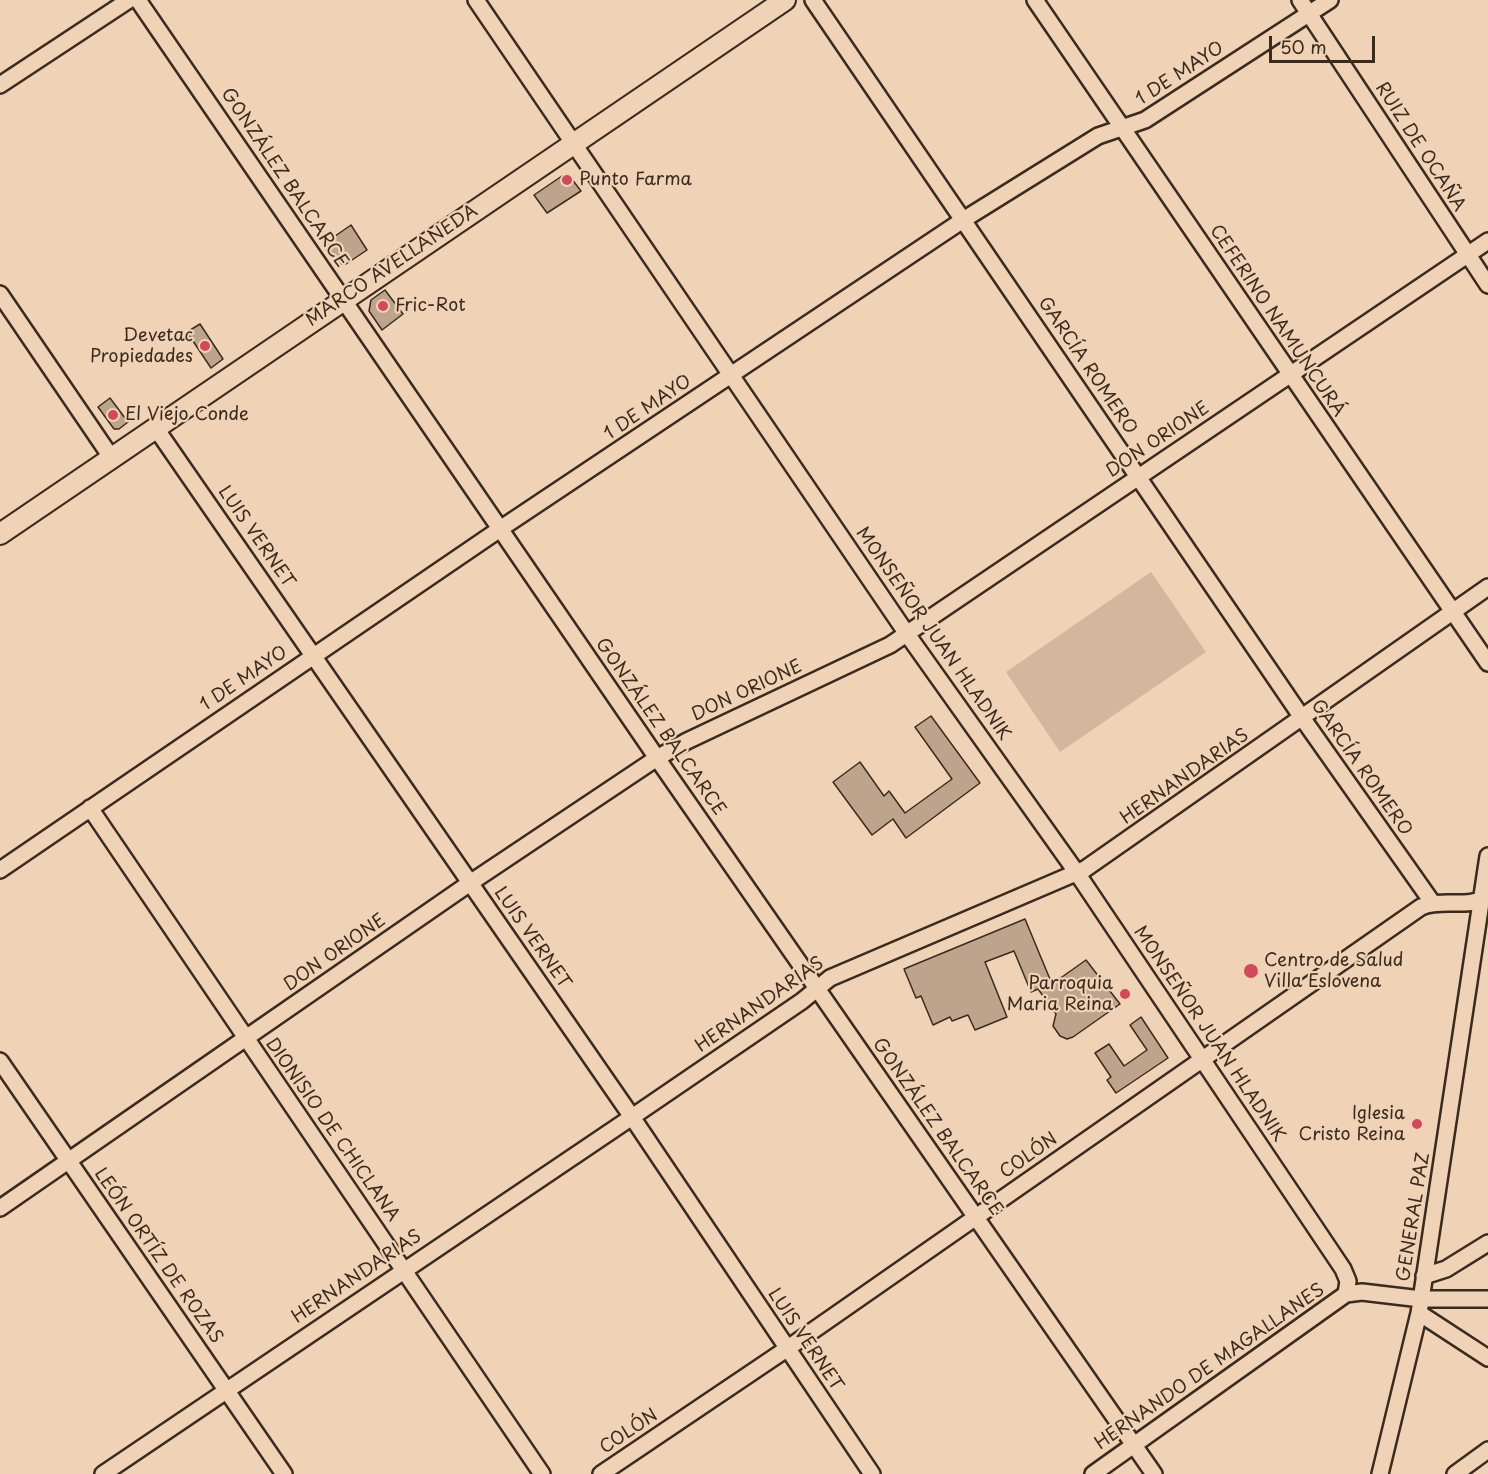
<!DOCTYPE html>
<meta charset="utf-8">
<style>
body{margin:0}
#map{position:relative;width:1488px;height:1474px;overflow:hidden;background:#f0d3b7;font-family:"Playpen Sans",sans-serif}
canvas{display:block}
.scale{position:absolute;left:1269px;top:36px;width:106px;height:27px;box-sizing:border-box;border:3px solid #3b2a1e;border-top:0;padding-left:8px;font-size:18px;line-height:21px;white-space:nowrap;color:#3b2a1e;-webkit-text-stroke:4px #f0d3b7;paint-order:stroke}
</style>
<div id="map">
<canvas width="1488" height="1474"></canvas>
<div class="scale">50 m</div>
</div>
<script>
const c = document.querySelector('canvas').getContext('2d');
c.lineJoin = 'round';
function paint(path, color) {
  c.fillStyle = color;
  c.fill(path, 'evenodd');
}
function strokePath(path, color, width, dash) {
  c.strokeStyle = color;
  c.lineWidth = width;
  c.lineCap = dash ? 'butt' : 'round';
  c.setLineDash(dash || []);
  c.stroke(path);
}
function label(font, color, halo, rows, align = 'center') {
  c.font = font + ' "Playpen Sans",sans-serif';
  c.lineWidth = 4.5;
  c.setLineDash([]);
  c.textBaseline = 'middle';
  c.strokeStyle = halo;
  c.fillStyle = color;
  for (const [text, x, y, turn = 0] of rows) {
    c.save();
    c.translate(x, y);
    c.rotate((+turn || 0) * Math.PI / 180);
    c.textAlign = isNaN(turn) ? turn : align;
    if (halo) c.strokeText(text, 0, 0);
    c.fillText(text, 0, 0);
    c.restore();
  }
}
paint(new Path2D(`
 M 1151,572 L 1206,652 L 1060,752 L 1006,672 Z`), '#d2b79e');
const building = new Path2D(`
 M 562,176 L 571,178 L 581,191 L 547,213 L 534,195 Z
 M 351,225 L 367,250 L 346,264 L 339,264 L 325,243 Z
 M 385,290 L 403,314 L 382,330 L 369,311 L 371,300 Z
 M 200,324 L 223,359 L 211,368 L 187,332 Z
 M 110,398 L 128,422 L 119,429 L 114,429 L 98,407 Z
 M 931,716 L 980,783 L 906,838 L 893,819 L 872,835 L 833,782 L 860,762 L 884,796 L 889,791 L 905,813 L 952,779 L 915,727 Z
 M 1025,919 L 1052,984 L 1086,960 L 1120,1004 L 1073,1037 L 1067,1039 L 1060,1036 L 1053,1026 L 1056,1014 L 1038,989 L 1031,992 L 1014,951 L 985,962 L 1007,1017 L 975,1030 L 968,1015 L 952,1021 L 950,1017 L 933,1025 L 921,996 L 916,998 L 904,969 Z
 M 1141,1017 L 1168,1058 L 1116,1093 L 1107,1080 L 1111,1077 L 1095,1053 L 1109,1044 L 1124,1066 L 1147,1050 L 1130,1025 Z`);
paint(building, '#bea48c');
strokePath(building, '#3b2a1e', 1.5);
const minor = new Path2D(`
 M 138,0 L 657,758 L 1154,1474
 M 476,0 L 907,634 L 1077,873 L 1343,1269 L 1348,1281 L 1346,1294
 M 813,0 L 1303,719 L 1432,902
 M 1035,0 L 1488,663
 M 1300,0 L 1488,285
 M 0,85 L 129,0
 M 0,294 L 111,457
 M 155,427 L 632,1117 L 872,1474
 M 90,808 L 542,1474
 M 0,870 L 500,529 L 963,220 L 1098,136 L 1145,120 L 1330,0
 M 0,1061 L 284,1474
 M 0,1208 L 470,883 L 657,758 L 687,741 L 890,645 L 1488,241
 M 1424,1276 L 1446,1269 L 1488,1243
 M 1419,1313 L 1488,1358
 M 103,1474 L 632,1117 L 802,1001 L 830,978 L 1085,869 L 1488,587
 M 601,1474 L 788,1348 L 1421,907 C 1442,898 1467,909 1488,897
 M 1093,1474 L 1346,1294 L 1362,1292 L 1421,1299 L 1488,1299
 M 1380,1474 L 1419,1313 L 1488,856
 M 1455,1474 L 1488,1450`);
const tertiary = new Path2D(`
 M 0,534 L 785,0`);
strokePath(minor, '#3b2a1e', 20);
strokePath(tertiary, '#3b2a1e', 24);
strokePath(minor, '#f0d3b7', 15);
strokePath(tertiary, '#f0d3b7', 20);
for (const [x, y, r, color] of [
 [567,180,6,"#d1495b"],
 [383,306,6,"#d1495b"],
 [205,346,6,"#d1495b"],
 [113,415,6,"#d1495b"],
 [1251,971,8,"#d1495b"],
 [1125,994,6,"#d1495b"],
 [1417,1124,6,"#d1495b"]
]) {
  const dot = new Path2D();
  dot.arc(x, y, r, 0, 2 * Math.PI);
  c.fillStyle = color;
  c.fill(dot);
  strokePath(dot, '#f0d3b7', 2);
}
label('18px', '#3b2a1e', '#f0d3b7', [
 ["1 DE MAYO",1180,74,-33],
 ["RUIZ DE OCAÑA",1420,147,57],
 ["GONZÁLEZ BALCARCE",284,178,56],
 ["MARCO AVELLANEDA",392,266,-34],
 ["CEFERINO NAMUNCURÁ",1277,321,56],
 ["GARCÍA ROMERO",1087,366,56],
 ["1 DE MAYO",648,408,-34],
 ["DON ORIONE",1158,440,-34],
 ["LUIS VERNET",256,537,55],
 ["MONSEÑOR JUAN HLADNIK",933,634,55],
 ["1 DE MAYO",244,679,-34],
 ["DON ORIONE",747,691,-25],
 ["GONZÁLEZ BALCARCE",660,727,55],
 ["GARCÍA ROMERO",1361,768,55],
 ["HERNANDARIAS",1185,777,-35],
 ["LUIS VERNET",532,938,55],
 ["DON ORIONE",335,953,-35],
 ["HERNANDARIAS",760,1005,-35],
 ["MONSEÑOR JUAN HLADNIK",1209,1034,56],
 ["GONZÁLEZ BALCARCE",937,1127,55],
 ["DIONISIO DE CHICLANA",332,1130,55],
 ["COLÓN",1029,1156,-35],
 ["GENERAL PAZ",1414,1217,-81],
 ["LEÓN ORTÍZ DE ROZAS",158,1256,55],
 ["HERNANDARIAS",357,1277,-34],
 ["LUIS VERNET",805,1340,56],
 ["HERNANDO DE MAGALLANES",1210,1367,-35],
 ["COLÓN",629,1432,-34]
]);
label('18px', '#3b2a1e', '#f0d3b7', [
 ["Punto Farma",579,180],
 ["Fric-Rot",395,306],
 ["Devetac",193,336,"right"],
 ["Propiedades",193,357,"right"],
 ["El Viejo Conde",125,415],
 ["Centro de Salud",1264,961],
 ["Villa Eslovena",1264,982],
 ["Parroquia",1113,984,"right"],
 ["Maria Reina",1113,1005,"right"],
 ["Iglesia",1405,1114,"right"],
 ["Cristo Reina",1405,1135,"right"]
], 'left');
</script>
